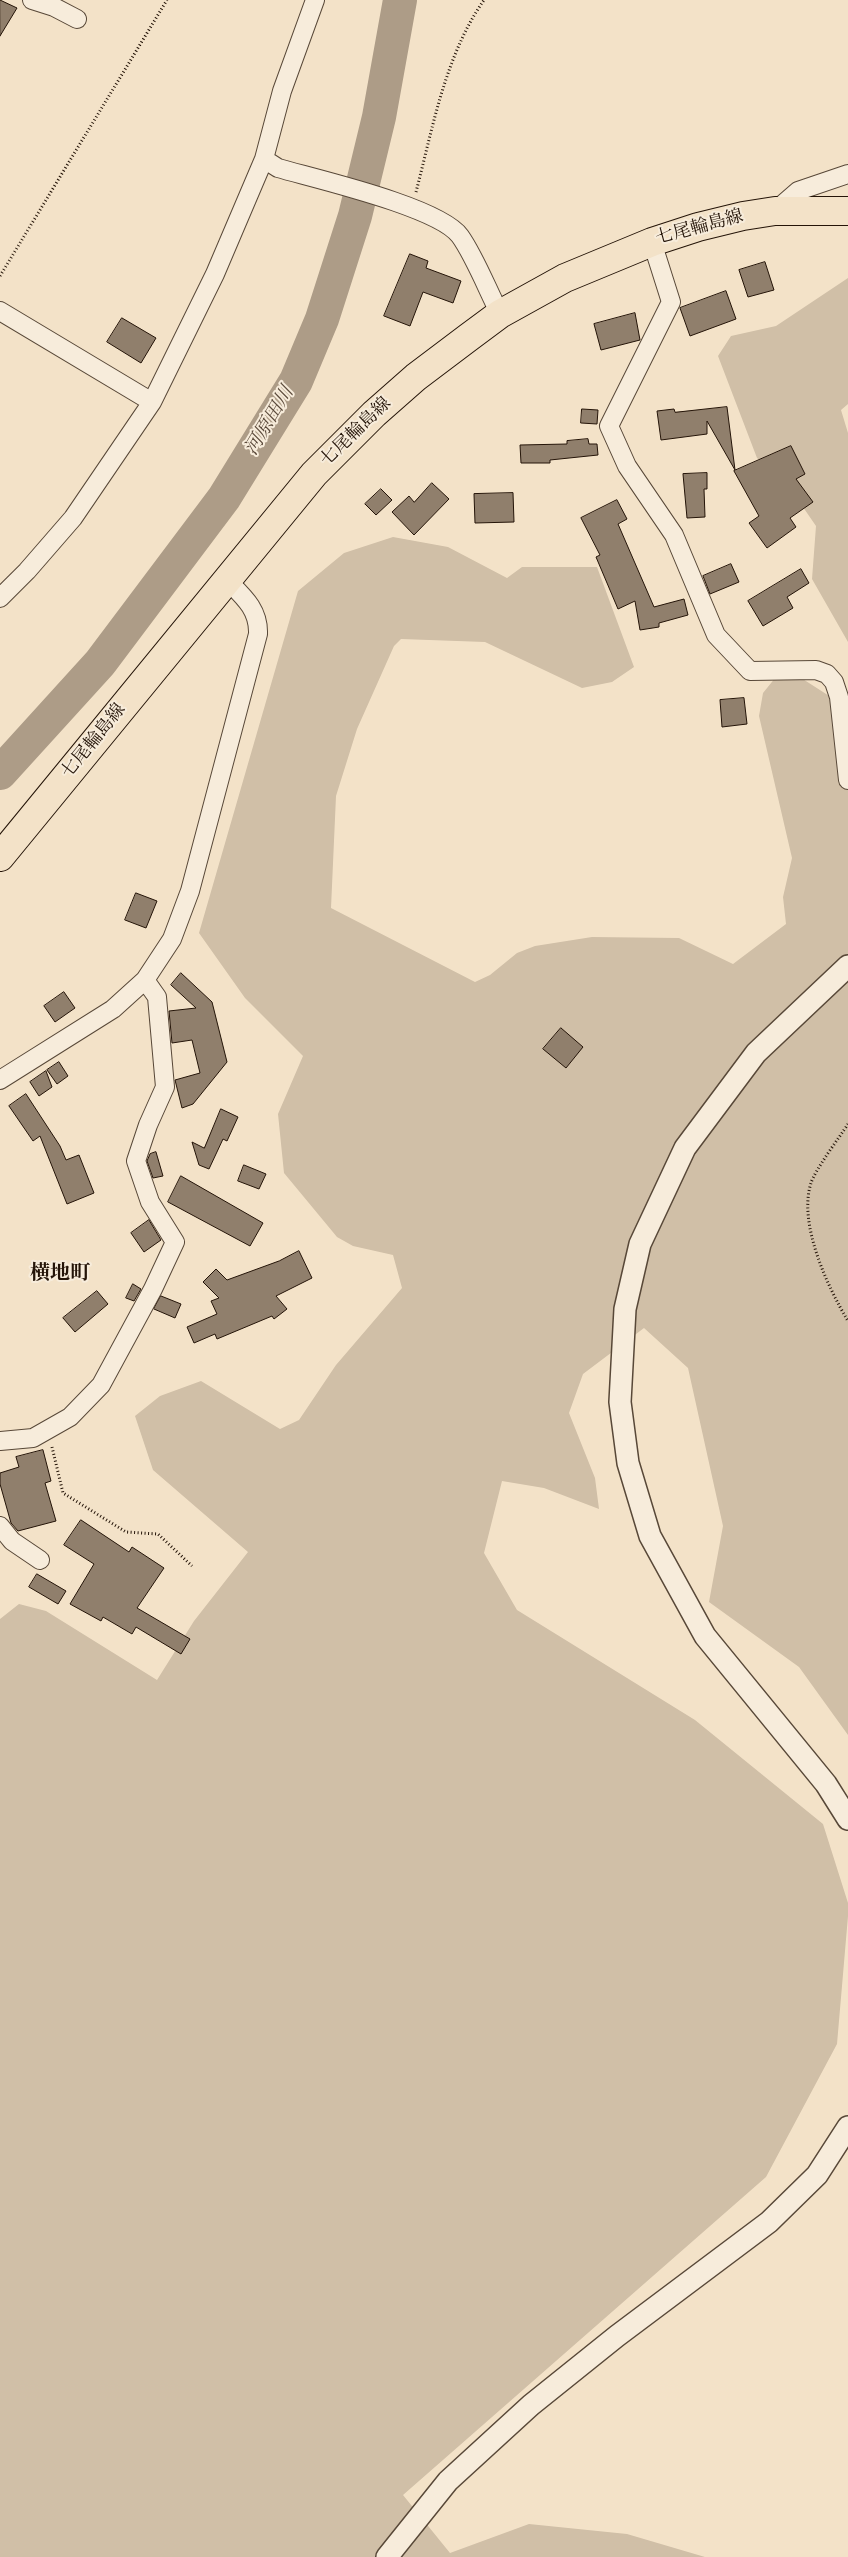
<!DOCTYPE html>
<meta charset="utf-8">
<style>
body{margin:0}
canvas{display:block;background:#f3e2c8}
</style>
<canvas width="848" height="2557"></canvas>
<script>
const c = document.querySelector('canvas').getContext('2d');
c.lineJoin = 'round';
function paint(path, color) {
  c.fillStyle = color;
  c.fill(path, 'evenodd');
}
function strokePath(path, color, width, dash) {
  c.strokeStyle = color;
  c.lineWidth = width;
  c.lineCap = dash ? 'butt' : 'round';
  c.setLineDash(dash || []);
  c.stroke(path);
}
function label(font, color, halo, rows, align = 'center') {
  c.font = font + ' "Sorts Mill Goudy","Noto Serif JP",serif';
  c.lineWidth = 4;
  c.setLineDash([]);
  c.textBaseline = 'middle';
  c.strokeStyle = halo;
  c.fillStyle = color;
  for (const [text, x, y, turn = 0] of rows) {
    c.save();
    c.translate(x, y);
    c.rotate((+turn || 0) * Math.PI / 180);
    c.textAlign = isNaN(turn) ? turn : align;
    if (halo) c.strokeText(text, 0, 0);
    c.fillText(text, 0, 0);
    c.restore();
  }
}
paint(new Path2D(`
 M 848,278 L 848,404 L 841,410 L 848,433 L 848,642 L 812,579 L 816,526 L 785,481 L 757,458 L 718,356 L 731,336 L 776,326 Z
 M 393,537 L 448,547 L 507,578 L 522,567 L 597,567 L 634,667 L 612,682 L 582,688 L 485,642 L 401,639 L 394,646 L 357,729 L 336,796 L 331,908 L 475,982 L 490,975 L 517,953 L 535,946 L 592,937 L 679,938 L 733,964 L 786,924 L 783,897 L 792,858 L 759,716 L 763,693 L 784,667 L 848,708 L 848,1735 L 799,1667 L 709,1602 L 723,1526 L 688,1368 L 644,1328 L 583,1374 L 569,1413 L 595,1478 L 599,1509 L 544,1488 L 502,1481 L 484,1553 L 517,1610 L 695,1720 L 823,1824 L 848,1903 L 848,1916 L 837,2044 L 766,2177 L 403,2495 L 450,2553 L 529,2524 L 627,2534 L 705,2557 L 0,2557 L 0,1619 L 19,1604 L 46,1611 L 157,1680 L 194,1621 L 248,1552 L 153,1470 L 135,1416 L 160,1396 L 201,1381 L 280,1429 L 299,1420 L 336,1365 L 402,1288 L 393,1255 L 353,1246 L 337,1237 L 284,1173 L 278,1114 L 303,1056 L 245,998 L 199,933 L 298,591 L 344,553 Z`), '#d0bfa7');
strokePath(new Path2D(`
 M 0,773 L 100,663 L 224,498 L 296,381 L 322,319 L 355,216 L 379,117 L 400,0`), '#ad9c87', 34);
const building = new Path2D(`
 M 0,0 L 17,8 L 0,36 Z
 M 410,254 L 428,261 L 426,268 L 461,281 L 453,303 L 423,292 L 410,326 L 384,316 Z
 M 765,262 L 774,290 L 748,297 L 739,270 Z
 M 726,291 L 736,319 L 690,336 L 680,308 Z
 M 635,313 L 640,340 L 601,350 L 594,324 Z
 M 122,318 L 156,338 L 141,363 L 107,342 Z
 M 727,407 L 735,470 L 707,421 L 707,434 L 661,440 L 657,411 L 674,409 L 675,412 Z
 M 582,409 L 598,410 L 597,424 L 581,423 Z
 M 588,439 L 589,444 L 597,444 L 598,455 L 550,460 L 550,463 L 521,463 L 520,445 L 567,444 L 567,441 Z
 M 791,446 L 805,474 L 796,479 L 813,502 L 790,518 L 796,527 L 767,548 L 749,523 L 759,516 L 734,471 Z
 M 707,473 L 707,489 L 704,489 L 705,517 L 687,518 L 683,474 Z
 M 432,483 L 449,499 L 414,535 L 392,512 L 409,496 L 414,502 Z
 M 381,489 L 392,500 L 376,515 L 365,504 Z
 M 513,493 L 514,522 L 475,523 L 474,494 Z
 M 617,500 L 627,519 L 618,524 L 654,607 L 684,599 L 688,615 L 659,623 L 659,627 L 640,630 L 635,601 L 618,609 L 596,557 L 600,555 L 581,518 Z
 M 731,564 L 739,582 L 710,594 L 703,576 Z
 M 801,569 L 809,583 L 787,597 L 793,608 L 763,626 L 748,601 Z
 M 744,698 L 747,724 L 722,727 L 720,700 Z
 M 136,893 L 157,901 L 146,928 L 125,920 Z
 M 181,973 L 212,1002 L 227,1062 L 193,1104 L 182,1108 L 175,1080 L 200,1073 L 192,1040 L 172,1043 L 169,1011 L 196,1008 L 171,985 Z
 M 64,992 L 75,1008 L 55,1022 L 44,1006 Z
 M 561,1028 L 583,1047 L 566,1068 L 543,1049 Z
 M 59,1062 L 68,1076 L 57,1084 L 47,1070 Z
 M 46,1071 L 52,1087 L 39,1096 L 30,1082 Z
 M 26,1094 L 60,1146 L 66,1160 L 79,1155 L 94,1193 L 67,1204 L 40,1136 L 33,1141 L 9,1106 Z
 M 221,1109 L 238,1117 L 227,1141 L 223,1139 L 209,1169 L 199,1165 L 192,1142 L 204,1148 Z
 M 156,1152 L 163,1176 L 153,1178 L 147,1161 L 150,1154 Z
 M 244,1165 L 266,1174 L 259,1189 L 238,1181 Z
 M 181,1176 L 263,1223 L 250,1246 L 168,1202 Z
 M 149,1220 L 161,1240 L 144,1252 L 131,1233 Z
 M 299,1251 L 312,1278 L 276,1296 L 287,1309 L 274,1319 L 272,1316 L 217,1339 L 215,1334 L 194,1343 L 187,1327 L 217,1314 L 211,1301 L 219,1298 L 203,1282 L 216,1269 L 227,1280 L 279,1261 Z
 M 133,1284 L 141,1289 L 134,1301 L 126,1298 Z
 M 97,1291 L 108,1304 L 75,1332 L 63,1318 Z
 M 161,1296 L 181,1304 L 175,1318 L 154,1309 Z
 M 43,1450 L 51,1481 L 45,1483 L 56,1521 L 18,1531 L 11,1523 L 0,1484 L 0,1473 L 19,1467 L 16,1457 Z
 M 81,1520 L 129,1552 L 132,1547 L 164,1568 L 137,1608 L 190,1639 L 181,1654 L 136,1627 L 132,1634 L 103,1617 L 101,1621 L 70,1604 L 94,1564 L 64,1545 Z
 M 37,1574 L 66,1591 L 58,1604 L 29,1587 Z`);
paint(building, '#907f6c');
strokePath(building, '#241408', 1);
const minor = new Path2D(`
 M 32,0 L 54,7 L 77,19
 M 264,159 L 278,168 C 316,179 439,207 460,236 C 475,257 488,291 500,314
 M 775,211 L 798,191 L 848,174
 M 652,242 L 671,302 L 609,426 L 627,466 L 674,535 L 716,635 L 750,671 L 816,670 L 827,674 L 834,682 L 839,697 L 848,780
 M 0,311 L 152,402
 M 0,598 L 27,571 L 73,518 L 152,402 L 215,274 L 264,159 L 282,91 L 315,0
 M 0,1080 L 113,1009 L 145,980 L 172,939 L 190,891 L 258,634 C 259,610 244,597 228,581
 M 0,1441 L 33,1438 L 70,1417 L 101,1385 L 153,1289 L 175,1242 L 150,1202 L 136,1161 L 148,1125 L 165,1087 L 157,997 L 145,980
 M 0,1526 L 12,1541 L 40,1560`);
const tertiary = new Path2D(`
 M 848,966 L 756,1053 L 685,1148 L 640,1244 L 625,1309 L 620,1402 L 628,1463 L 650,1536 L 705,1636 L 826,1784 L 848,1819
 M 387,2557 L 448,2481 L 531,2405 L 617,2336 L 769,2222 L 817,2175 L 848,2127`);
const primary = new Path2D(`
 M 0,857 L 314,474 L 374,414 L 416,377 L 469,337 L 500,314 L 565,278 L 652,242 L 698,227 L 743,216 L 775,211 L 848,211`);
strokePath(minor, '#584838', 20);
strokePath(tertiary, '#584838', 24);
strokePath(primary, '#241408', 30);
strokePath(new Path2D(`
 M 416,192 C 433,127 445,56 484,0
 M 0,276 L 167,0
 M 848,1124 C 839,1138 815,1170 811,1183 C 798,1223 827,1286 848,1321
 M 52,1447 L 63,1493 L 126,1532 L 158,1534 L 192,1566`), '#241408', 3, [1, 2.5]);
strokePath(minor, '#f7ecdb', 18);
strokePath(tertiary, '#f7ecdb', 21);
strokePath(primary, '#f3e2c8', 28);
label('18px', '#241408', '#f7ecdb', [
 ["七尾輪島線",700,229,-15],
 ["七尾輪島線",357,433,-44],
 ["七尾輪島線",95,742,-51]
]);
label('italic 19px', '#5b4a3b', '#f7ecdb', [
 ["河原田川",271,422,-59]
]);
label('bold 20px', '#241408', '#f7ecdb', [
 ["横地町",60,1276]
]);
</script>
